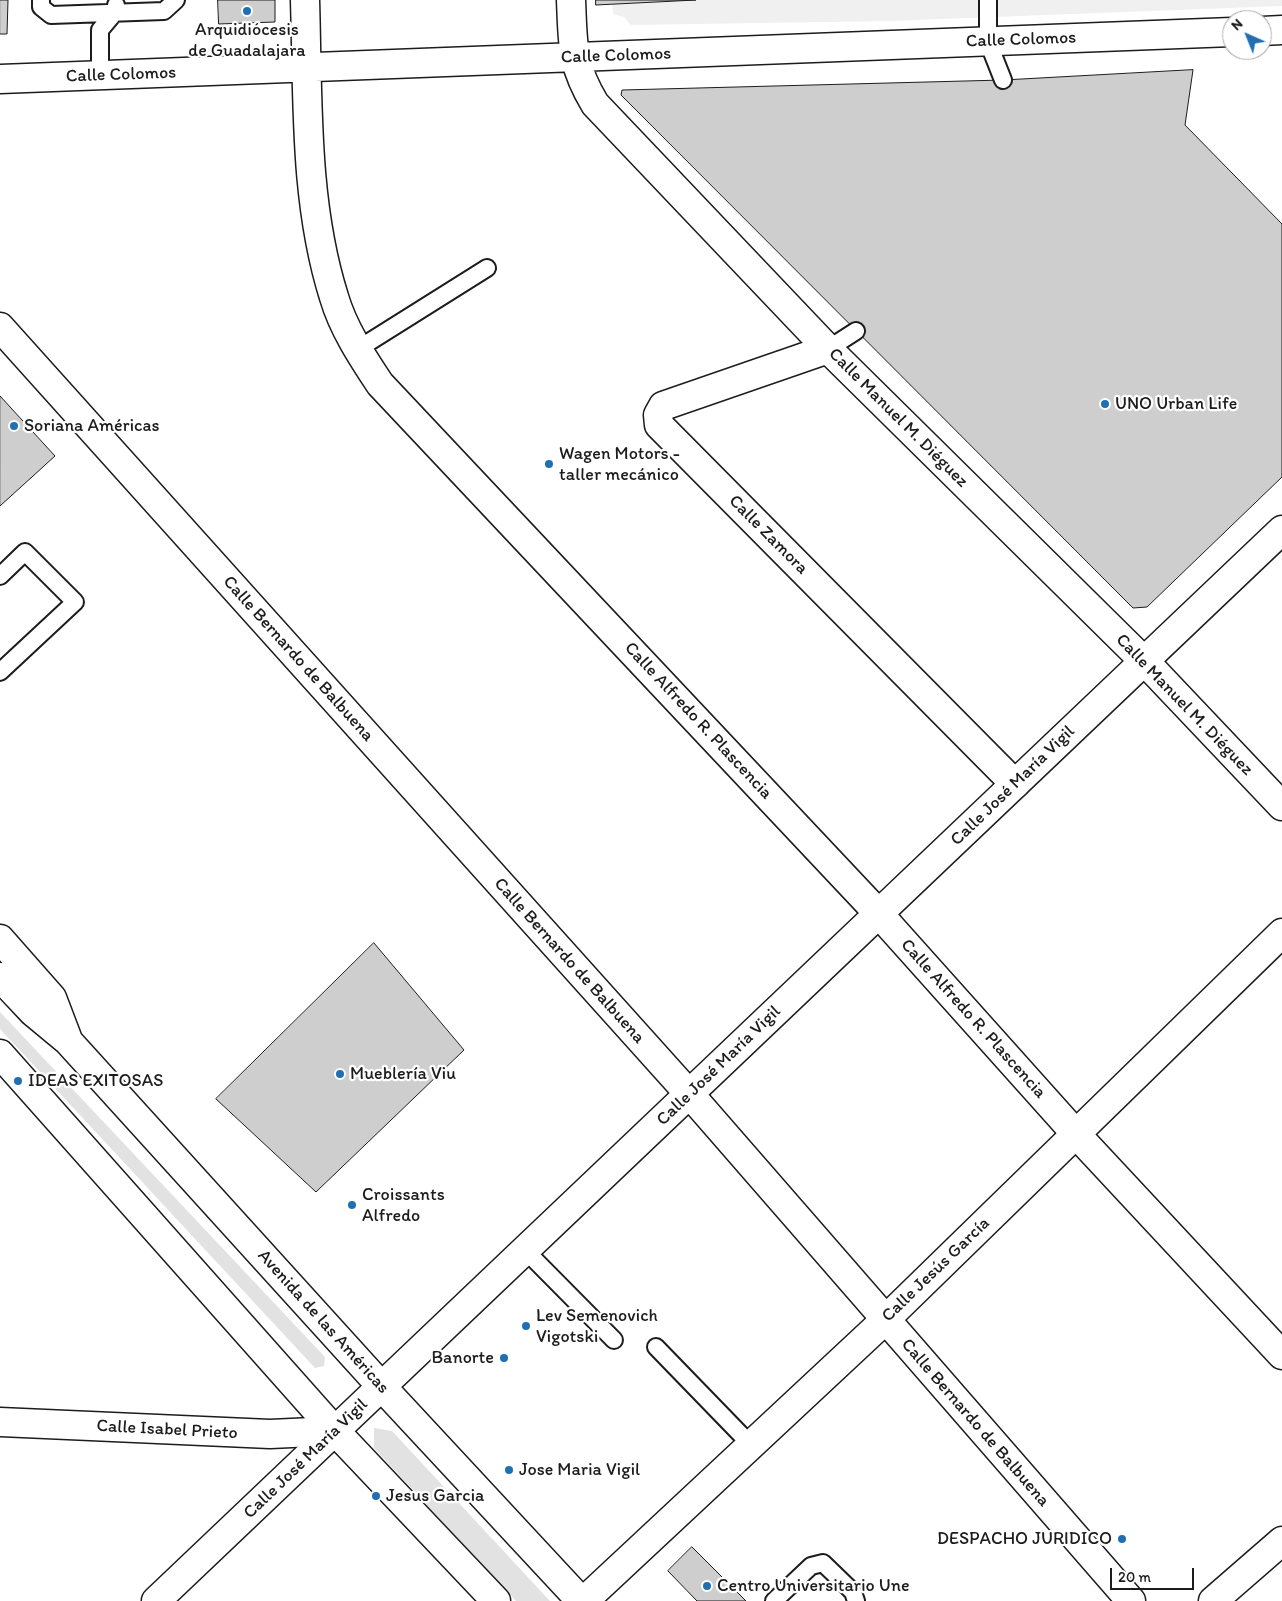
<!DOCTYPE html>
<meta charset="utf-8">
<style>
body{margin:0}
#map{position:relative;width:1282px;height:1601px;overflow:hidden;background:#fff;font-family:Itim,sans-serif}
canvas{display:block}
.north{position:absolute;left:1222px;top:10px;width:50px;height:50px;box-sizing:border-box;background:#fff;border:1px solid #a4a4a4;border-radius:50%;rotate:316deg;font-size:14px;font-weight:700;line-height:20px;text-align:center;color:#1c1c1c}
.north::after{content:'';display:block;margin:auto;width:18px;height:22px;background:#1f6fb2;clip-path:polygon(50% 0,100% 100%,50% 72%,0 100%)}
.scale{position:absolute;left:1110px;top:1568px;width:84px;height:22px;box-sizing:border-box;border:2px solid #1c1c1c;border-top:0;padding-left:6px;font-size:15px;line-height:18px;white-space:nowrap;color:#1c1c1c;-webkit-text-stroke:4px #fff;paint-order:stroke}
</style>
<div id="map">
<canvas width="1282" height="1601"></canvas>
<div class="north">N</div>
<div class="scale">20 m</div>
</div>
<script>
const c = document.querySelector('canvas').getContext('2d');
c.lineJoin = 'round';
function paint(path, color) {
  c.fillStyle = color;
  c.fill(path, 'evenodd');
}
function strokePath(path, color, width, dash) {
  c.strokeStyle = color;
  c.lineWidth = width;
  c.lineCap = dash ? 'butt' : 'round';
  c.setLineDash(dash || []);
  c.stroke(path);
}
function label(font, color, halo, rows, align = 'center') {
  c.font = font + ' Itim,sans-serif';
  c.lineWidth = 4.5;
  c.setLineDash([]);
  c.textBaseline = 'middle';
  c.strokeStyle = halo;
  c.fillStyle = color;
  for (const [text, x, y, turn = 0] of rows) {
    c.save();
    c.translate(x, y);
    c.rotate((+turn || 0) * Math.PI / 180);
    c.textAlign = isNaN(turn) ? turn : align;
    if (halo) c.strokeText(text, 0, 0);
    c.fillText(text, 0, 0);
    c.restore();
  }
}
paint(new Path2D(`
 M 612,0 L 1282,0 L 1282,6 L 889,21 L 631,25 L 624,17 L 613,14 Z`), '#f0f0f0');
paint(new Path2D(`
 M 0,1012 L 325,1357 L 324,1366 L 315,1368 L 0,1029 Z
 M 374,1428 L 392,1431 L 550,1601 L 516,1601 L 374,1448 Z`), '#e2e2e2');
const building = new Path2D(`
 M 0,0 L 8,0 L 7,34 L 0,34 Z
 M 218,0 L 275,0 L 275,22 L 219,24 Z
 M 596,0 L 696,0 L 596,5 Z
 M 1193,70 L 1185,125 L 1282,224 L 1282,477 L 1147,607 L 1133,608 L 621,95 L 622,90 L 1003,80 Z
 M 0,396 L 55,456 L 0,506 Z
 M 374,943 L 464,1050 L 316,1192 L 216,1099 Z
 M 692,1547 L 746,1601 L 697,1601 L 668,1571 Z`);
paint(building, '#cecece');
strokePath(building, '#1c1c1c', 1);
const lane = new Path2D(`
 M 41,0 L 41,7 L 51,15 L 164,11 L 176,0
 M 988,0 L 988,42 L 1003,80
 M 100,76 L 100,30 L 116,11 L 116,5
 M 358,349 L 487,268
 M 828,349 L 856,331
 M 0,576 L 25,552 L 75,602 L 0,672
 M 525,1250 L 614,1340
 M 656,1347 L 751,1445
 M 774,1601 L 811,1566 L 823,1563 L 853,1592 L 856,1601`);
const street = new Path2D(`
 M 305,0 C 308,99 304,202 334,297 C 343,328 362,357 380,384 L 879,914 L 1076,1134 L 1282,1355
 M 571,0 C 573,45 571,64 595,104 L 828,349 L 1152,669 L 1282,806
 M 1262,31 L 1282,30
 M 0,79 L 1232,32
 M 0,327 L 700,1106 L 1131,1601
 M 828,349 L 663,406 L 658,415 L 659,425 L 1015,784
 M 0,1422 L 270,1434 L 335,1431
 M 1213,1601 L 1282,1541`);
const secondary = new Path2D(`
 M 0,939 L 52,998 L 68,1040
 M 0,977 L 33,1012 L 68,1041 L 382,1387 L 581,1601
 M 0,1054 L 335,1431 L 496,1601
 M 156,1601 L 1282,530
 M 584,1601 L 885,1320 L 1282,933`);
strokePath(lane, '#1c1c1c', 20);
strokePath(street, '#1c1c1c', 31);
strokePath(secondary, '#1c1c1c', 31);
strokePath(lane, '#fff', 16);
strokePath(street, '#fff', 28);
strokePath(secondary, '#fff', 28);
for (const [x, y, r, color] of [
 [247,11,5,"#1f6fb2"],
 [1105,404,5,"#1f6fb2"],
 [14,426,5,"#1f6fb2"],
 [549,464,5,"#1f6fb2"],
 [340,1074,5,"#1f6fb2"],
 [18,1081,5,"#1f6fb2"],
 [352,1205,5,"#1f6fb2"],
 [526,1326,5,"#1f6fb2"],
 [504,1358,5,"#1f6fb2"],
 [509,1470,5,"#1f6fb2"],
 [376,1496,5,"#1f6fb2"],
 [1122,1539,5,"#1f6fb2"],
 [707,1586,5,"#1f6fb2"]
]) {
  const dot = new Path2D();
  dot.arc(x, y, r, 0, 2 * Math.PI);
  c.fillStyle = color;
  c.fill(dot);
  strokePath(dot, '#fff', 2);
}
label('18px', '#1c1c1c', '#fff', [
 ["Arquidiócesis",247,30,"center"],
 ["de Guadalajara",247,51,"center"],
 ["UNO Urban Life",1115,404],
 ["Soriana Américas",24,426],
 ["Wagen Motors -",559,454],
 ["taller mecánico",559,475],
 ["Mueblería Viu",350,1074],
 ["IDEAS EXITOSAS",28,1081],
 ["Croissants",362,1195],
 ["Alfredo",362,1216],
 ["Lev Semenovich",536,1316],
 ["Vigotski",536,1337],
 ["Banorte",494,1358,"right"],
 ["Jose Maria Vigil",519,1470],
 ["Jesus Garcia",386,1496],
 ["DESPACHO JURIDICO",1112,1539,"right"],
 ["Centro Universitario Une",717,1586]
], 'left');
label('18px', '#1c1c1c', '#fff', [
 ["Calle Colomos",1021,40,-2],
 ["Calle Colomos",616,56,-2],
 ["Calle Colomos",121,75,-2],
 ["Calle Manuel M. Diéguez",898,418,45],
 ["Calle Zamora",768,535,45],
 ["Calle Bernardo de Balbuena",298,659,48],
 ["Calle Manuel M. Diéguez",1184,705,46],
 ["Calle Alfredo R. Plascencia",698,721,47],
 ["Calle José María Vigil",1013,786,-44],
 ["Calle Bernardo de Balbuena",569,961,48],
 ["Calle Alfredo R. Plascencia",973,1019,48],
 ["Calle José María Vigil",719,1066,-44],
 ["Calle Jesús García",936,1270,-44],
 ["Avenida de las Américas",323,1322,48],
 ["Calle Bernardo de Balbuena",975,1423,49],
 ["Calle Isabel Prieto",167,1430,3],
 ["Calle José María Vigil",306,1459,-44]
]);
</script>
